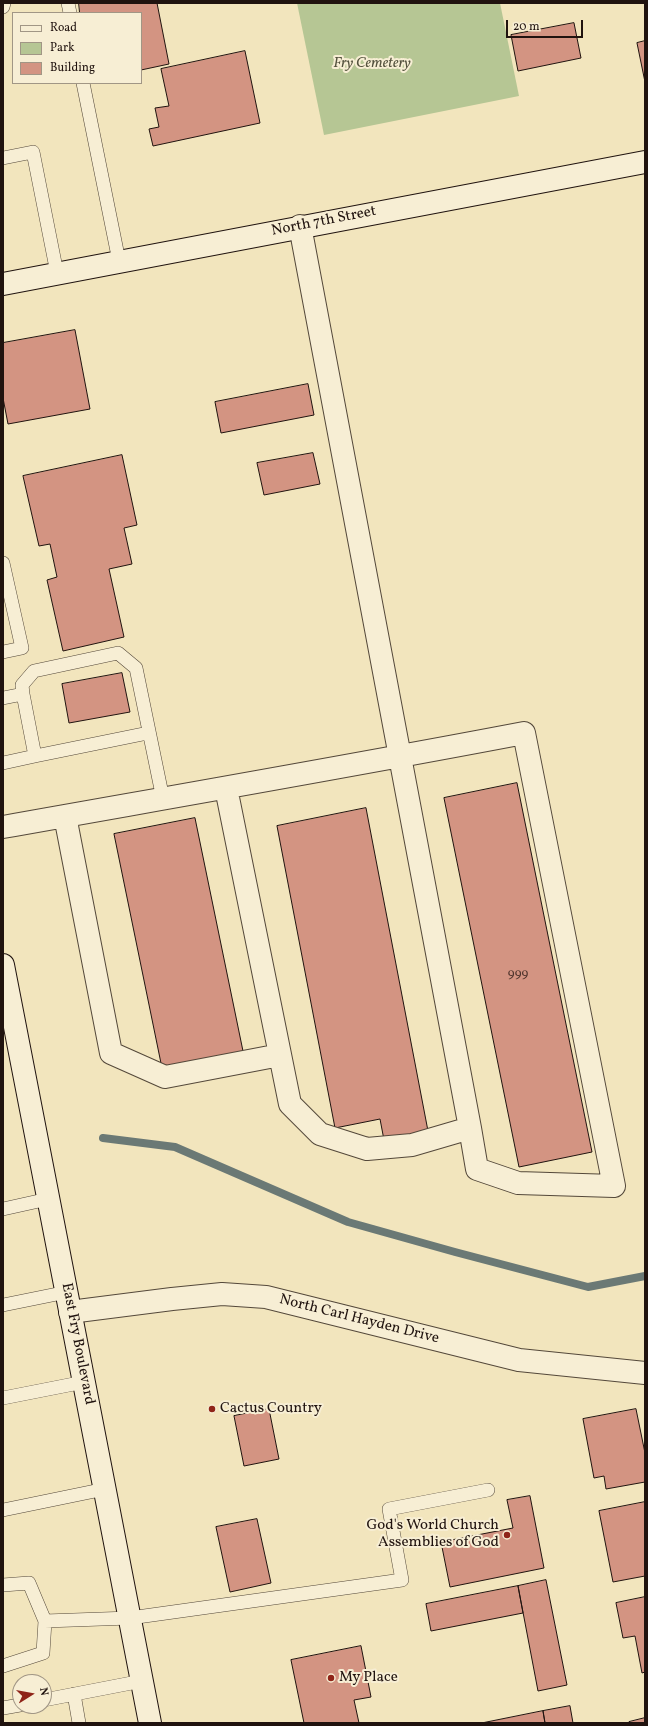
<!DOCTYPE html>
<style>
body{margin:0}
#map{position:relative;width:648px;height:1726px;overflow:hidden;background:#f2e5bd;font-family:Vollkorn,serif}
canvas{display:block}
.frame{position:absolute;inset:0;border:4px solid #20130f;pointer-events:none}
.legend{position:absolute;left:12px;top:12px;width:130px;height:72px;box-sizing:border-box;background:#f7eed4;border:1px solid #a19685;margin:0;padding:5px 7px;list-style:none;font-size:12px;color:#20130f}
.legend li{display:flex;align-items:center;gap:8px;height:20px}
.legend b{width:20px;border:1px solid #a19685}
.north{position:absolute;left:12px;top:1674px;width:40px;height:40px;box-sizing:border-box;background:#f7eed4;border:1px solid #a19685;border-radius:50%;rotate:79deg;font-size:11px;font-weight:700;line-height:16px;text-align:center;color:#20130f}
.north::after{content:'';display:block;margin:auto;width:14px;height:18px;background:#8f2418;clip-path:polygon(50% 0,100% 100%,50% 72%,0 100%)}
.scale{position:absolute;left:506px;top:20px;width:77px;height:18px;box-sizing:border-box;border:2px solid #20130f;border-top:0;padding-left:5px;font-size:12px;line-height:14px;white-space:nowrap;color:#20130f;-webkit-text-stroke:3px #f7eed4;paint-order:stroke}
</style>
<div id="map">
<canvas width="648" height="1726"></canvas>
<div class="frame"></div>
<ul class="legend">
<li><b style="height:5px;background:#f7eed4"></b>Road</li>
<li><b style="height:11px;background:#b6c694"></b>Park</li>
<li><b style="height:11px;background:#d39482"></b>Building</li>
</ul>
<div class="north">N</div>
<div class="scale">20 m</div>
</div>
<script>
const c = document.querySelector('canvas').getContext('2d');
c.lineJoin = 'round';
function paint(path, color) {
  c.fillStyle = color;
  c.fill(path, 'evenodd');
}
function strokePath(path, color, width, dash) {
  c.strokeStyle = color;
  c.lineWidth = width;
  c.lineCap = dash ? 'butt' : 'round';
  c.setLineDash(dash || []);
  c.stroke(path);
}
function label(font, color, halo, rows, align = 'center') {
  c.font = font + ' Vollkorn,serif';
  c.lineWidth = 4;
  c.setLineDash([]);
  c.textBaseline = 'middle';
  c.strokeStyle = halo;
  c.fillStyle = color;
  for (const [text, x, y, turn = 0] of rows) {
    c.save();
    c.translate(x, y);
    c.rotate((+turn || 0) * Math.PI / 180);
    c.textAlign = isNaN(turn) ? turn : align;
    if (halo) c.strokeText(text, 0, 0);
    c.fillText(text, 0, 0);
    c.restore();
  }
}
paint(new Path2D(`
 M 297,3 L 500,3 L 519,96 L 324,135 Z`), '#b6c694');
strokePath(new Path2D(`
 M 103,1138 L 175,1147 L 348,1222 L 455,1252 L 588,1287 L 645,1276`), '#6b7975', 8);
const building = new Path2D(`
 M 79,3 L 157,3 L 169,64 L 141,70 L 141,13 L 80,13 Z
 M 574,23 L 581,58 L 518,71 L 511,35 Z
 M 645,41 L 645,82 L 637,43 Z
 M 245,51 L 260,123 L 153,146 L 149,129 L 159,127 L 155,108 L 169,106 L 161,69 Z
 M 75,330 L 90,409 L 8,424 L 3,398 L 3,343 Z
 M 308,384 L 314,415 L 221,433 L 215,402 Z
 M 313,453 L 320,484 L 264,495 L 257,463 Z
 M 122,455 L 137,525 L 124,528 L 132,564 L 109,569 L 124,637 L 63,651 L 47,580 L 57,577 L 50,544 L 39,546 L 23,476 Z
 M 122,673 L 130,712 L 69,723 L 62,684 Z
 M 517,783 L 592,1152 L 519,1167 L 444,798 Z
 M 366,808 L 428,1131 L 384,1140 L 380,1119 L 335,1128 L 277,826 Z
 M 195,818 L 244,1056 L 163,1073 L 114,834 Z
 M 269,1409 L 279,1459 L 244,1466 L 234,1416 Z
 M 636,1409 L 645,1453 L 645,1482 L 606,1489 L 604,1476 L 594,1478 L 583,1419 Z
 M 530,1496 L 544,1568 L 450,1587 L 441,1542 L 513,1528 L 507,1500 Z
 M 645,1502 L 645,1576 L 613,1582 L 599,1511 Z
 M 257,1519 L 271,1583 L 230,1592 L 216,1527 Z
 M 546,1580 L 567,1685 L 538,1691 L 518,1586 Z
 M 518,1586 L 523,1613 L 431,1631 L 426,1604 Z
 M 645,1597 L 645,1672 L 642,1673 L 635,1636 L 623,1638 L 616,1603 Z
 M 361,1646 L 371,1697 L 354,1700 L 359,1723 L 304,1723 L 291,1660 Z
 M 570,1706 L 573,1723 L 545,1723 L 543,1711 Z
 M 543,1711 L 545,1723 L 482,1723 Z
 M 645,1718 L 645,1723 L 629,1723 L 629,1722 Z`);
paint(building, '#d39482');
strokePath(building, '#20130f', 1);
const lane = new Path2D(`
 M 68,3 L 70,13
 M 3,7 L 4,3
 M 83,83 L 119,261
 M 3,158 L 33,152 L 57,273
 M 3,563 L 22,648 L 3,652
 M 23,694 L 22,685 L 34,671 L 118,653 L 136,668 L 163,799
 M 3,698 L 23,694 L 35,756 L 148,733
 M 3,763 L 35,756
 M 3,1209 L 48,1199
 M 3,1305 L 67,1292
 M 3,1398 L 84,1382
 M 3,1510 L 105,1489
 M 3,1585 L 29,1583 L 45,1621 L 43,1653 L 3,1666
 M 45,1621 L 130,1618 L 402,1580 L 389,1509 L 488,1490
 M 74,1694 L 79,1723
 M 44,1700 L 142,1681
 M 3,1708 L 20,1705`);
const street = new Path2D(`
 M 226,788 L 290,1104 L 320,1134 L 367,1149 L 412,1145 L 470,1128
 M 65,816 L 111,1053 L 165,1077 L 280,1055
 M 3,827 C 177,796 351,766 524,733 L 614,1186 L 518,1183 L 477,1169 L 470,1128 L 300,226
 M 70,1312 L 172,1299 L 222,1294 L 266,1297 L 519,1360 L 645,1373`);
const secondary = new Path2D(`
 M 3,284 L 645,162
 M 3,965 L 150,1723`);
strokePath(lane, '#54483a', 14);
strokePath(street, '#54483a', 24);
strokePath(secondary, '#20130f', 24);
strokePath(lane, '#f7eed4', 13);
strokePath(street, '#f7eed4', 22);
strokePath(secondary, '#f7eed4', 22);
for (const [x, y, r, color] of [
 [212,1409,4,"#8f2418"],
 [507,1535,4,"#8f2418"],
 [331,1678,4,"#8f2418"]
]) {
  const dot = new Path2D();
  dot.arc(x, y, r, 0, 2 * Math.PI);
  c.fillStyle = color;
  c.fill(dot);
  strokePath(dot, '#f7eed4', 1.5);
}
label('13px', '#4d332c', null, [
 ["999",518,975]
]);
label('italic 15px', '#54523e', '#f7eed4', [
 ["Fry Cemetery",372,64]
]);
label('15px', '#20130f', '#f7eed4', [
 ["North 7th Street",324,222,-11],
 ["North Carl Hayden Drive",359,1320,14],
 ["East Fry Boulevard",77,1344,79]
]);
label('15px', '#20130f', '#f7eed4', [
 ["Cactus Country",220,1409],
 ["God's World Church",499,1526,"right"],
 ["Assemblies of God",499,1543,"right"],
 ["My Place",339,1678]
], 'left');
</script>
